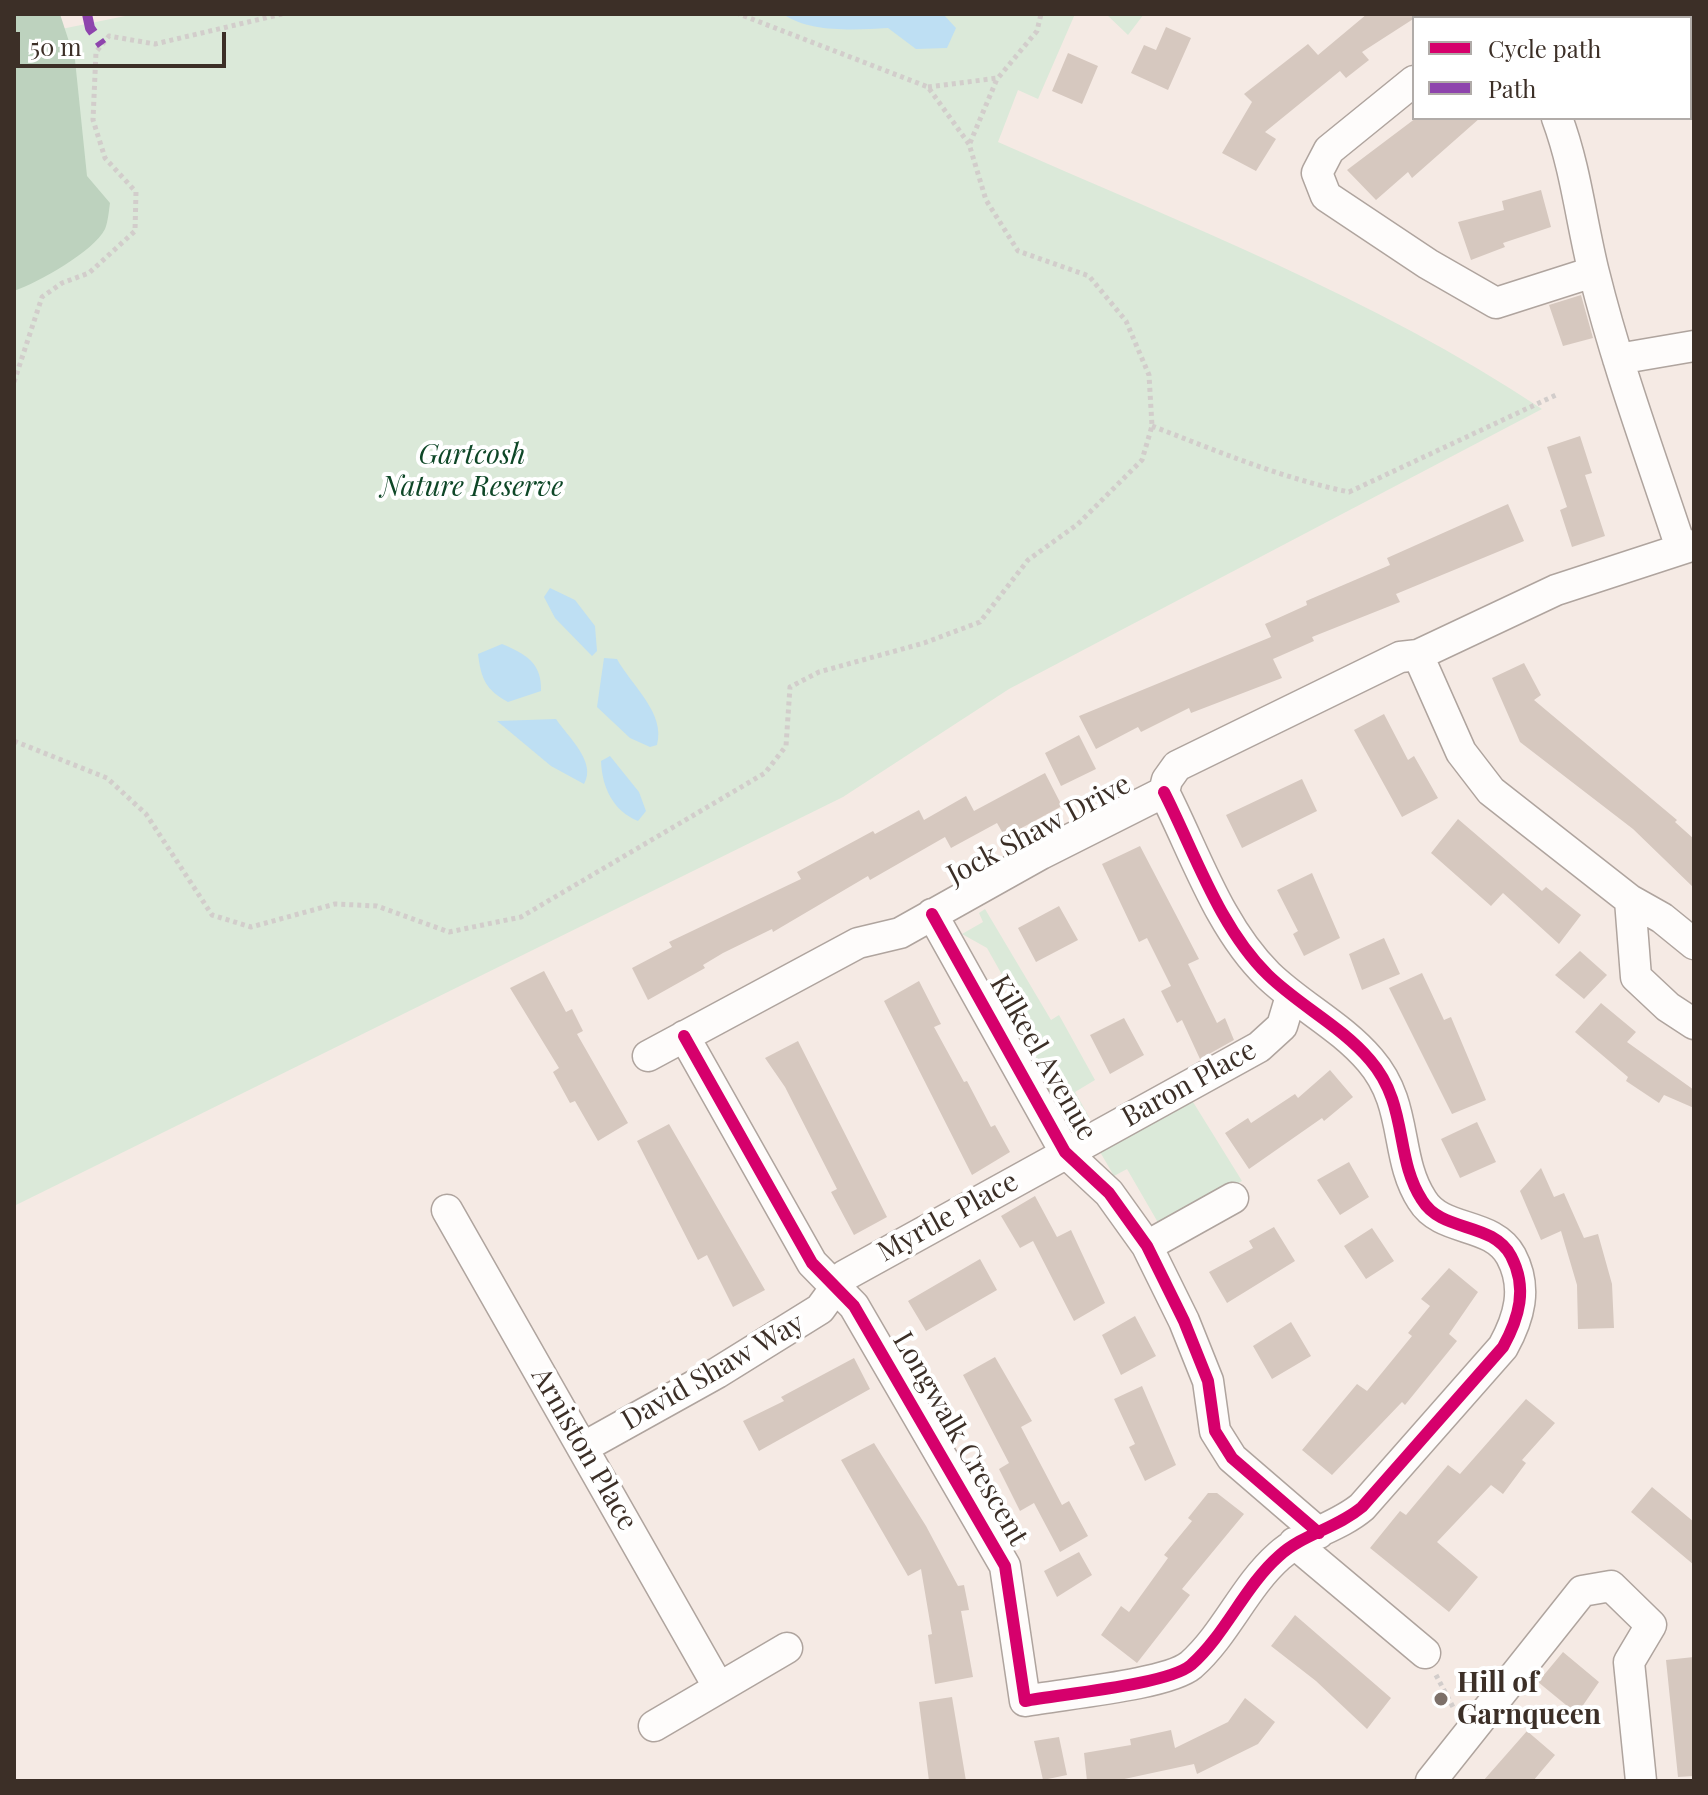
<!DOCTYPE html>
<style>
body{margin:0}
#map{position:relative;width:1708px;height:1795px;overflow:hidden;background:#f5eae4;font-family:"Playfair Display",serif}
canvas{display:block}
.frame{position:absolute;inset:0;border:16px solid #3c2f27;pointer-events:none}
.legend{position:absolute;left:1412px;top:16px;width:280px;height:104px;box-sizing:border-box;background:#fff;border:2px solid #b1aca9;margin:0;padding:10px 14px;list-style:none;font-size:24px;color:#3c2f27}
.legend li{display:flex;align-items:center;gap:16px;height:40px}
.legend b{width:40px;border:2px solid #b1aca9}
.scale{position:absolute;left:16px;top:32px;width:210px;height:36px;box-sizing:border-box;border:4px solid #3c2f27;border-top:0;padding-left:10px;font-size:24px;line-height:28px;white-space:nowrap;color:#3c2f27;-webkit-text-stroke:6px #fff;paint-order:stroke}
</style>
<div id="map">
<canvas width="1708" height="1795"></canvas>
<div class="frame"></div>
<ul class="legend">
<li><b style="height:10px;background:#d6006c"></b>Cycle path</li>
<li><b style="height:10px;background:#8e44ad"></b>Path</li>
</ul>
<div class="scale">50 m</div>
</div>
<script>
const c = document.querySelector('canvas').getContext('2d');
c.lineJoin = 'round';
function paint(path, color) {
  c.fillStyle = color;
  c.fill(path, 'evenodd');
}
function strokePath(path, color, width, dash) {
  c.strokeStyle = color;
  c.lineWidth = width;
  c.lineCap = dash ? 'butt' : 'round';
  c.setLineDash(dash || []);
  c.stroke(path);
}
function label(font, color, halo, rows, align = 'center') {
  c.font = font + ' "Playfair Display",serif';
  c.lineWidth = 8;
  c.setLineDash([]);
  c.textBaseline = 'middle';
  c.strokeStyle = halo;
  c.fillStyle = color;
  for (const [text, x, y, turn = 0] of rows) {
    c.save();
    c.translate(x, y);
    c.rotate((+turn || 0) * Math.PI / 180);
    c.textAlign = isNaN(turn) ? turn : align;
    if (halo) c.strokeText(text, 0, 0);
    c.fillText(text, 0, 0);
    c.restore();
  }
}
paint(new Path2D(`
 M 135,14 L 1075,14 L 1038,99 L 1018,90 L 998,142 C 1183,224 1374,297 1542,409 L 1009,689 L 843,797 L 14,1206 L 14,44 L 37,34 Z
 M 1106,14 L 1144,14 L 1128,35 Z
 M 985,909 L 1051,1020 L 1059,1015 L 1095,1080 L 1075,1092 L 1089,1117 L 1084,1119 L 1068,1090 L 1053,1097 L 1016,1031 L 1019,1005 L 987,948 L 962,934 L 983,922 L 979,913 Z
 M 1185,1089 L 1242,1181 L 1160,1226 L 1127,1169 L 1114,1176 L 1096,1145 Z`), '#dbe9d9');
paint(new Path2D(`
 M 14,14 L 60,14 L 75,60 L 87,176 L 110,203 C 109,210 108,222 105,229 C 93,252 39,282 14,291 Z`), '#bdd2be');
paint(new Path2D(`
 M 783,14 L 943,14 L 956,28 L 947,48 L 916,49 L 888,28 C 856,30 810,33 783,14 Z
 M 550,588 L 575,600 L 595,626 L 597,651 L 592,656 L 555,618 L 544,597 Z
 M 502,644 C 526,654 542,663 541,691 L 508,702 C 486,690 481,679 478,654 Z
 M 604,658 L 617,659 C 631,685 666,713 657,745 L 650,747 L 630,738 L 597,707 Z
 M 556,719 C 568,737 597,762 584,784 L 551,766 L 497,721 Z
 M 610,756 L 639,792 L 646,811 L 638,821 C 613,811 602,787 601,761 Z`), '#bedff3');
paint(new Path2D(`
 M 1367,14 L 1421,14 L 1362,52 L 1369,60 L 1346,78 L 1340,71 L 1265,132 L 1276,139 L 1256,171 L 1222,153 L 1252,102 L 1244,94 L 1308,44 L 1318,55 Z
 M 1166,27 L 1191,38 L 1168,90 L 1131,73 L 1144,45 L 1156,50 Z
 M 1068,53 L 1098,66 L 1082,104 L 1052,91 Z
 M 1416,118 L 1480,118 L 1412,178 L 1408,172 L 1376,200 L 1347,170 Z
 M 1541,190 L 1551,227 L 1503,243 L 1505,247 L 1471,260 L 1458,222 L 1504,210 L 1502,201 Z
 M 1581,295 L 1593,338 L 1563,346 L 1549,305 Z
 M 1580,436 L 1592,473 L 1585,475 L 1605,536 L 1572,547 L 1560,510 L 1567,507 L 1547,447 Z
 M 1508,504 L 1524,541 L 1396,594 L 1400,602 L 1312,637 L 1314,641 L 1273,659 L 1282,678 L 1191,713 L 1189,708 L 1141,732 L 1138,727 L 1096,749 L 1079,716 L 1271,637 L 1265,624 L 1307,605 L 1306,601 L 1390,565 L 1387,558 Z
 M 1524,663 L 1541,695 L 1534,700 L 1677,820 L 1675,822 L 1694,839 L 1694,888 L 1633,829 L 1520,742 L 1492,678 Z
 M 1384,714 L 1408,760 L 1414,756 L 1438,798 L 1402,817 L 1354,730 Z
 M 1079,735 L 1096,769 L 1061,786 L 1045,753 Z
 M 1045,773 L 1062,806 L 1005,837 L 997,823 L 951,848 L 945,837 L 870,880 L 868,876 L 773,932 L 772,929 L 723,953 L 703,965 L 705,968 L 648,1000 L 632,968 L 672,947 L 669,942 L 801,879 L 797,872 L 873,831 L 875,834 L 919,810 L 924,820 L 966,796 L 974,811 Z
 M 1302,779 L 1317,811 L 1242,848 L 1226,815 Z
 M 1458,819 L 1542,891 L 1546,887 L 1581,915 L 1559,944 L 1503,893 L 1491,906 L 1431,853 Z
 M 1140,846 L 1199,959 L 1188,964 L 1217,1023 L 1225,1018 L 1234,1040 L 1200,1059 L 1182,1020 L 1177,1023 L 1161,991 L 1171,986 L 1147,938 L 1139,942 L 1102,864 Z
 M 1312,873 L 1340,938 L 1304,956 L 1293,934 L 1298,931 L 1277,890 Z
 M 1059,906 L 1078,940 L 1036,962 L 1018,928 Z
 M 1384,938 L 1400,974 L 1362,990 L 1349,954 Z
 M 1580,951 L 1607,975 L 1584,999 L 1555,975 Z
 M 544,971 L 566,1012 L 572,1009 L 583,1031 L 577,1034 L 628,1123 L 598,1141 L 575,1101 L 570,1103 L 553,1072 L 559,1068 L 510,988 Z
 M 1422,973 L 1444,1020 L 1451,1017 L 1486,1100 L 1452,1114 L 1389,988 Z
 M 919,981 L 941,1024 L 934,1027 L 964,1082 L 967,1081 L 991,1127 L 995,1125 L 1010,1152 L 972,1175 L 884,1001 Z
 M 1601,1003 L 1636,1032 L 1627,1042 L 1694,1090 L 1694,1108 L 1664,1095 L 1659,1103 L 1626,1081 L 1628,1077 L 1575,1032 Z
 M 1124,1018 L 1144,1055 L 1110,1074 L 1090,1035 Z
 M 798,1041 L 887,1217 L 854,1235 L 831,1192 L 837,1189 L 785,1087 L 765,1058 Z
 M 1330,1070 L 1353,1097 L 1324,1121 L 1322,1118 L 1249,1169 L 1225,1133 L 1248,1118 L 1251,1123 L 1295,1094 L 1298,1098 Z
 M 1477,1122 L 1496,1162 L 1460,1178 L 1441,1139 Z
 M 669,1124 L 765,1290 L 733,1307 L 707,1255 L 698,1260 L 637,1141 Z
 M 1349,1162 L 1369,1197 L 1340,1215 L 1317,1180 Z
 M 1541,1168 L 1554,1197 L 1564,1193 L 1584,1238 L 1598,1234 L 1612,1284 L 1614,1328 L 1578,1329 L 1577,1285 L 1561,1231 L 1541,1240 L 1520,1191 Z
 M 1035,1196 L 1057,1237 L 1071,1230 L 1105,1303 L 1074,1321 L 1033,1241 L 1020,1248 L 1001,1216 Z
 M 1274,1227 L 1295,1261 L 1227,1303 L 1209,1272 L 1253,1248 L 1249,1241 Z
 M 1372,1228 L 1394,1261 L 1366,1279 L 1344,1246 Z
 M 980,1259 L 997,1290 L 926,1331 L 908,1301 Z
 M 1449,1268 L 1478,1292 L 1449,1334 L 1457,1341 L 1405,1405 L 1402,1402 L 1332,1475 L 1302,1450 L 1357,1384 L 1367,1391 L 1412,1336 L 1408,1333 L 1430,1306 L 1421,1299 Z
 M 1135,1316 L 1156,1356 L 1121,1375 L 1102,1335 Z
 M 1291,1322 L 1311,1356 L 1272,1379 L 1253,1346 Z
 M 995,1357 L 1032,1421 L 1021,1427 L 1062,1505 L 1069,1501 L 1088,1536 L 1060,1552 L 1034,1503 L 1020,1511 L 999,1469 L 1009,1463 L 963,1375 Z
 M 854,1358 L 870,1389 L 759,1451 L 743,1421 L 784,1401 L 781,1397 Z
 M 1142,1386 L 1176,1465 L 1145,1481 L 1129,1447 L 1135,1444 L 1114,1399 Z
 M 1526,1399 L 1555,1423 L 1522,1460 L 1526,1463 L 1503,1494 L 1491,1485 L 1437,1542 L 1478,1577 L 1449,1612 L 1370,1548 L 1400,1511 L 1406,1515 L 1448,1465 L 1460,1474 Z
 M 874,1443 L 926,1526 L 958,1586 L 964,1585 L 969,1610 L 961,1611 L 973,1677 L 935,1684 L 928,1635 L 932,1634 L 921,1569 L 908,1576 L 841,1460 Z
 M 1652,1487 L 1694,1522 L 1694,1565 L 1631,1512 Z
 M 1208,1493 L 1217,1493 L 1244,1514 L 1182,1589 L 1190,1595 L 1137,1663 L 1101,1635 L 1121,1606 L 1129,1612 L 1168,1558 L 1164,1555 L 1192,1521 L 1188,1518 Z
 M 1079,1552 L 1092,1575 L 1057,1597 L 1044,1571 Z
 M 1295,1615 L 1391,1698 L 1367,1729 L 1316,1681 L 1271,1646 Z
 M 1563,1652 L 1599,1682 L 1577,1714 L 1538,1682 Z
 M 1694,1657 L 1694,1776 L 1678,1777 L 1666,1660 Z
 M 952,1697 L 966,1781 L 929,1781 L 919,1702 Z
 M 1245,1698 L 1275,1722 L 1258,1744 L 1197,1774 L 1194,1764 L 1115,1781 L 1087,1781 L 1084,1753 L 1131,1745 L 1130,1739 L 1171,1730 L 1175,1748 L 1228,1722 Z
 M 1527,1731 L 1555,1755 L 1533,1781 L 1483,1781 Z
 M 1059,1737 L 1067,1775 L 1043,1780 L 1034,1741 Z`), '#d6c8bf');
const minor = new Path2D(`
 M 1493,18 L 1498,14
 M 1414,81 L 1329,150 L 1317,173 L 1326,196 L 1428,264 L 1496,303 L 1593,272
 M 1557,118 C 1576,169 1581,221 1594,273 C 1617,366 1651,457 1681,548
 M 1618,359 L 1694,346
 M 1418,655 L 1461,752 L 1491,791 L 1630,900 L 1662,918 L 1694,944
 M 1630,900 L 1636,977 L 1668,1007 L 1694,1024
 M 932,914 L 1065,1152 L 1109,1193 L 1147,1246 L 1184,1321 L 1208,1381 L 1215,1431 L 1232,1458 L 1319,1533
 M 684,1036 L 812,1263 L 854,1306 L 1005,1566 L 1025,1701 C 1061,1694 1167,1685 1191,1665 C 1226,1634 1244,1587 1279,1556 C 1303,1534 1337,1528 1362,1507 L 1503,1347 C 1519,1318 1528,1288 1511,1256 C 1492,1221 1442,1233 1422,1200 C 1394,1157 1409,1105 1370,1060 C 1341,1026 1300,1006 1268,975 C 1219,927 1195,853 1164,792
 M 648,1056 L 858,943 L 900,933 L 1041,854 L 1164,792 L 1167,780 L 1177,766 L 1400,657 L 1418,655 L 1556,590 L 1694,545
 M 447,1210 L 719,1688
 M 1147,1246 L 1233,1198
 M 584,1447 L 717,1373 L 820,1309 L 844,1276 L 1259,1047 L 1282,1026 L 1291,996
 M 1294,1543 L 1425,1653
 M 654,1726 L 787,1648
 M 1431,1781 L 1582,1591 L 1611,1586 L 1651,1625 L 1629,1662 L 1641,1781`);
strokePath(minor, '#afa49e', 33);
strokePath(new Path2D(`
 M 928,87 L 998,78 L 1037,31 L 1041,14
 M 970,143 L 997,79
 M 14,382 L 42,297 L 62,283 L 89,273 L 135,231 L 136,192 L 105,158 L 93,120 L 96,52 L 109,36 L 155,44 L 282,14
 M 1152,426 C 1217,451 1281,478 1349,492 L 1556,395
 M 14,741 L 107,778 L 146,814 L 212,915 L 251,927 L 335,904 L 377,906 L 449,932 L 521,917 L 765,773 L 786,746 L 790,687 L 819,672 L 924,643 L 980,622 L 1028,560 L 1078,524 L 1142,460 L 1152,426 L 1149,375 L 1126,321 L 1089,276 L 1018,251 L 986,200 L 969,144 L 928,87 L 739,14
 M 1436,1675 L 1454,1709`), '#d2cdcb', 5, [4, 4]);
strokePath(minor, '#fefcfb', 30);
strokePath(new Path2D(`
 M 87,14 L 90,28 L 102,45`), '#8e44ad', 10, [20, 10]);
strokePath(new Path2D(`
 M 932,914 L 1065,1152 L 1109,1193 L 1147,1246 L 1184,1321 L 1208,1381 L 1215,1431 L 1232,1458 L 1319,1533
 M 684,1036 L 812,1263 L 854,1306 L 1005,1566 L 1025,1701 C 1061,1694 1167,1685 1191,1665 C 1226,1634 1244,1587 1279,1556 C 1303,1534 1337,1528 1362,1507 L 1503,1347 C 1519,1318 1528,1288 1511,1256 C 1492,1221 1442,1233 1422,1200 C 1394,1157 1409,1105 1370,1060 C 1341,1026 1300,1006 1268,975 C 1219,927 1195,853 1164,792`), '#d6006c', 12);
for (const [x, y, r, color] of [
 [1441,1699,8,"#7d7069"]
]) {
  const dot = new Path2D();
  dot.arc(x, y, r, 0, 2 * Math.PI);
  c.fillStyle = color;
  c.fill(dot);
  strokePath(dot, '#fff', 3);
}
label('italic 28px', '#0e4727', '#fff', [
 ["Gartcosh",472,455],
 ["Nature Reserve",472,487]
]);
label('28px', '#3c2f27', '#fff', [
 ["Jock Shaw Drive",1039,830,-28],
 ["Kilkeel Avenue",1043,1058,60],
 ["Baron Place",1189,1084,-29],
 ["Myrtle Place",948,1217,-29],
 ["David Shaw Way",713,1372,-30],
 ["Longwalk Crescent",960,1439,60],
 ["Arniston Place",584,1449,60]
]);
label('bold 28px', '#3c2f27', '#fff', [
 ["Hill of",1457,1683],
 ["Garnqueen",1457,1715]
], 'left');
</script>
